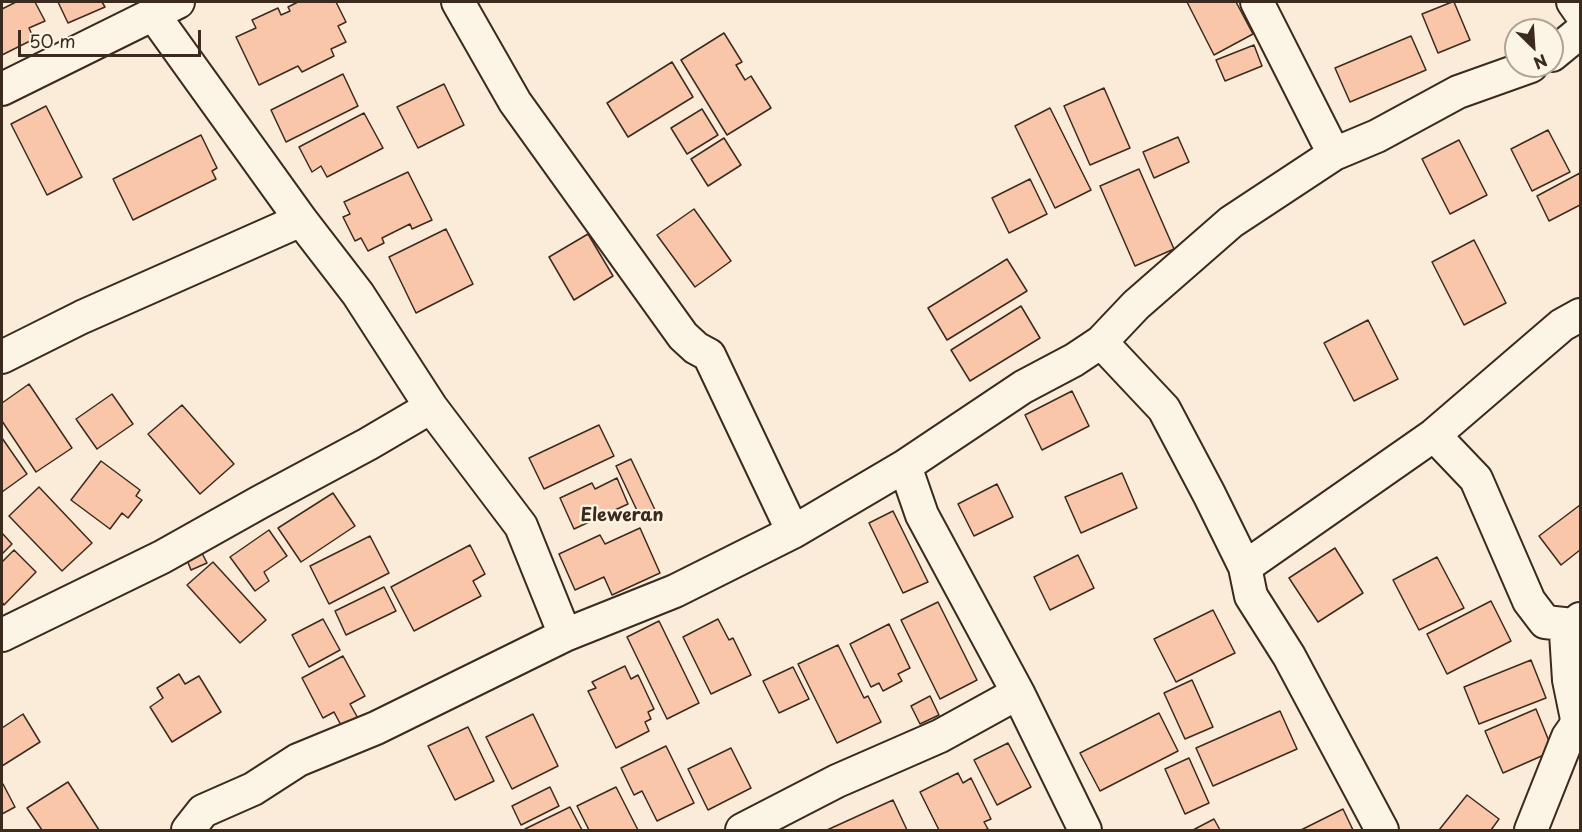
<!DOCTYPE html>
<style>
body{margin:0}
#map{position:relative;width:1582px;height:832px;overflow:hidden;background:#fbecd9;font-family:"Playpen Sans",sans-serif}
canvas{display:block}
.frame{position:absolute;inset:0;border:3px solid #3b2a1e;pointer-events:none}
.north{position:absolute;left:1504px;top:18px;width:60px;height:60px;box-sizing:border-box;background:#fcf5e5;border:2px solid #afa495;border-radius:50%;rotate:155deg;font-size:16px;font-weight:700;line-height:24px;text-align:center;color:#3b2a1e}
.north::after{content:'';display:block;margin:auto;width:21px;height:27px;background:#3b2a1e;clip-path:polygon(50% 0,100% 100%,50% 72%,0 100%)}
.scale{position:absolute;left:18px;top:30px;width:183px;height:27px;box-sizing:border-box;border:3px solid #3b2a1e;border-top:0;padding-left:8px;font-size:18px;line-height:21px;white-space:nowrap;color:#3b2a1e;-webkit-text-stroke:4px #fcf5e5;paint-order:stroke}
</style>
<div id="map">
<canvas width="1582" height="832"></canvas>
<div class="frame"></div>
<div class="north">N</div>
<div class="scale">50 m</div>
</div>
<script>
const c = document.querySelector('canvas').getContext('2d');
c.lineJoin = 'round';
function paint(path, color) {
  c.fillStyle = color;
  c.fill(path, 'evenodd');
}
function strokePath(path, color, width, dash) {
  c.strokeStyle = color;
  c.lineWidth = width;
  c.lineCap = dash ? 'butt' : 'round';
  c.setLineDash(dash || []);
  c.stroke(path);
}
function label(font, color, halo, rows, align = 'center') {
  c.font = font + ' "Playpen Sans",sans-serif';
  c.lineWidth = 4.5;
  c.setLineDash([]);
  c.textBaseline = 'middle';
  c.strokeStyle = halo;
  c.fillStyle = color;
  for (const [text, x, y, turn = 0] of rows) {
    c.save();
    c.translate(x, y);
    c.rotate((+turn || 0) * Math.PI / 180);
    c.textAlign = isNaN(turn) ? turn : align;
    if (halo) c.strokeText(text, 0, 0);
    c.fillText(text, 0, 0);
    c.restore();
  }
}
const building = new Path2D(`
 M 16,2 L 35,2 L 45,21 L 29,28 L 34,39 L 2,55 L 2,9 Z
 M 58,2 L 102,2 L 105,7 L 68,23 Z
 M 298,2 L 336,2 L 346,22 L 338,26 L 346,42 L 331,49 L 334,56 L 302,72 L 298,66 L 259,85 L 236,37 L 256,28 L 252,20 L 278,8 L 281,15 L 290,11 L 288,7 Z
 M 1187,2 L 1236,2 L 1253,34 L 1214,55 Z
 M 1452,2 L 1454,2 L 1470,40 L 1438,53 L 1422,14 Z
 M 724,33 L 742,62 L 736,65 L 745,80 L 751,76 L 771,108 L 727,135 L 681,60 Z
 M 1411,36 L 1426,70 L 1350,102 L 1335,68 Z
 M 1254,45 L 1262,66 L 1225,81 L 1216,60 Z
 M 672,62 L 693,97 L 628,137 L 607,103 Z
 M 343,74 L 358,106 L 286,142 L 271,110 Z
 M 444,84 L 464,125 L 418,148 L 397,107 Z
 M 1104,88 L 1130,148 L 1090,165 L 1064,106 Z
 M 46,106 L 82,177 L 47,195 L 11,124 Z
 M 1050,108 L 1091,190 L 1055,208 L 1015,126 Z
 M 702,109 L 718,135 L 687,154 L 671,128 Z
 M 364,113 L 383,148 L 327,177 L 321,166 L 312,172 L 299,147 Z
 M 1548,130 L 1570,172 L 1532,191 L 1511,149 Z
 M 201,135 L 217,168 L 212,171 L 216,179 L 133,220 L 113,179 Z
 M 1178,137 L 1189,162 L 1154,178 L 1143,152 Z
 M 724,138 L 741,165 L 708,186 L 691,159 Z
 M 1459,140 L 1487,195 L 1450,214 L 1422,159 Z
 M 1139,169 L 1174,249 L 1135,266 L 1100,186 Z
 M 408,172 L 432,220 L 412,229 L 410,224 L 382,238 L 384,243 L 368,251 L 361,238 L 355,241 L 343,217 L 350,214 L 344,202 Z
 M 1580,173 L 1580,205 L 1549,221 L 1537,196 Z
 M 1030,179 L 1047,214 L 1009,233 L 992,198 Z
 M 694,209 L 731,261 L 695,287 L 657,235 Z
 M 446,229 L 473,284 L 416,313 L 389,257 Z
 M 588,234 L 613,276 L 574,300 L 549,257 Z
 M 1474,240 L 1506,303 L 1464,325 L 1432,262 Z
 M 1007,259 L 1027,291 L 947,340 L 928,308 Z
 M 1021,306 L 1040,338 L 970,381 L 951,350 Z
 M 1368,320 L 1398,379 L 1354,401 L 1324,343 Z
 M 29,384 L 72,448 L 36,472 L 2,421 L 2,403 Z
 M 1072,391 L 1089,426 L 1042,450 L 1025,415 Z
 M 112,394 L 133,424 L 97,449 L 76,419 Z
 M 182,405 L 234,464 L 200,494 L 148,434 Z
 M 599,425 L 614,456 L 544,489 L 529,458 Z
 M 2,438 L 27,474 L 2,492 Z
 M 631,459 L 656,512 L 641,519 L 616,466 Z
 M 101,461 L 140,490 L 136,496 L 142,500 L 128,518 L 122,513 L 110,529 L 71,500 Z
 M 1122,473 L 1137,508 L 1081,533 L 1065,497 Z
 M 617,478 L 628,504 L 574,529 L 560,498 L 592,483 L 595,489 Z
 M 997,484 L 1013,517 L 974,536 L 958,504 Z
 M 39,487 L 92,543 L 62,571 L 9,516 Z
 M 333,493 L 355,526 L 301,562 L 278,528 Z
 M 1580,505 L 1580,550 L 1561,565 L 1539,536 Z
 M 893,511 L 928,582 L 903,593 L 869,523 Z
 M 640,528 L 660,573 L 612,595 L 604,577 L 575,590 L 559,554 L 600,535 L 605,544 Z
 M 269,530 L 287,556 L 264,572 L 269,581 L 255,591 L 230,557 Z
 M 2,533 L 12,544 L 2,554 Z
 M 370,536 L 389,573 L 329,604 L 310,566 Z
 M 470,545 L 485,574 L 473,581 L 481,596 L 414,631 L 391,587 Z
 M 1335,548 L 1363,593 L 1318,622 L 1289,578 Z
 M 14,550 L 36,572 L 4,605 L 2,602 L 2,562 Z
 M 202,553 L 207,563 L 191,570 L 187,560 Z
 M 1078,555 L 1094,588 L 1050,610 L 1034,577 Z
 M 1437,557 L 1464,608 L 1419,630 L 1393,580 Z
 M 213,562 L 266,620 L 240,643 L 187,585 Z
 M 384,587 L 396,611 L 346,635 L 335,611 Z
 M 1491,601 L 1511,641 L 1447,674 L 1427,634 Z
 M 938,602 L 977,680 L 940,699 L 901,620 Z
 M 1213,610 L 1235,653 L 1176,682 L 1154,639 Z
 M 323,619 L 340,650 L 309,667 L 292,635 Z
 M 718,619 L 729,640 L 733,638 L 751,675 L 711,694 L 683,637 Z
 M 659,621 L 699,703 L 667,719 L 627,637 Z
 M 889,624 L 910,668 L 898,674 L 902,681 L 883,691 L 879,683 L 871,687 L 850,644 Z
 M 838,645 L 864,698 L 868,696 L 881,722 L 837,743 L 798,664 Z
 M 343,656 L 365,696 L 350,704 L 359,720 L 343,729 L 334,712 L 323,718 L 302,678 Z
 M 1531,660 L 1546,698 L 1479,724 L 1464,687 Z
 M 625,666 L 631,679 L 638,675 L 654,709 L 648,712 L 651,719 L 645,722 L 649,731 L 616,748 L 588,691 L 596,688 L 592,682 Z
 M 793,667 L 809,699 L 779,713 L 763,681 Z
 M 179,674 L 185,684 L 199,676 L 221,712 L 172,742 L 150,707 L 163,698 L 157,688 Z
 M 1192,680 L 1213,727 L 1185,739 L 1164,693 Z
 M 930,696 L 939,715 L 920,724 L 911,706 Z
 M 1536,709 L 1553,751 L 1503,773 L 1485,731 Z
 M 1280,711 L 1297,749 L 1213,786 L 1196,748 Z
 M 1159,713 L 1178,751 L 1100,791 L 1080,753 Z
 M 23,714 L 40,742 L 2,766 L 2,728 Z
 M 533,714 L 558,766 L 512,789 L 486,737 Z
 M 468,727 L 494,781 L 455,800 L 428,746 Z
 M 1008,743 L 1031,787 L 997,805 L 974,760 Z
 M 666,746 L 694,803 L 657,821 L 642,791 L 634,795 L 621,768 Z
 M 731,748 L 751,788 L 708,810 L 688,769 Z
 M 1189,758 L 1209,803 L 1185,814 L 1165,769 Z
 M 958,773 L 963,783 L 971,778 L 991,819 L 984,822 L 988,829 L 984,830 L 939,830 L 920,792 Z
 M 68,782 L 99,830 L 42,830 L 27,808 Z
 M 3,784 L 15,807 L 2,814 L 2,785 Z
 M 550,787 L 559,806 L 521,825 L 512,806 Z
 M 616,787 L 638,830 L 589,830 L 577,806 Z
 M 1467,795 L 1499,819 L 1491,830 L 1439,830 Z
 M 893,800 L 907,830 L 827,830 Z
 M 570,807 L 582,830 L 526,830 L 525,829 Z
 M 1343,809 L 1353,830 L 1301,830 Z
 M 1214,819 L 1220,830 L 1193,830 Z`);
paint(building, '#f9c6a9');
strokePath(building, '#3b2a1e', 1.5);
const minor = new Path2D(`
 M 458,2 L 515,102 L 683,336 L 696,348 L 709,355 L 793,532
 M 1257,2 L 1334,154
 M 1573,2 L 1580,12
 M 153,14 L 301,220 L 358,294 L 431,407 L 521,526 L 565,635
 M 1552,55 L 1580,32
 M 2,89 L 178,2
 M 1101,342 L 1164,409 L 1209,494 L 1245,567 L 1251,596 L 1289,656 L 1382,830
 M 2,357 L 82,317 L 301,220
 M 1434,435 L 1476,479 L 1529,601 L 1545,622 L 1573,625
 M 905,466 L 922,515 L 1018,693 L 1085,830
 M 1245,567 L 1434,435 L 1562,325 L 1580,315
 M 2,635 L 162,557 L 260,502 L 368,444 L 431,407
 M 188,830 L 203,811 L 253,789 L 298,760 L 376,728 L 565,635 L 675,591 L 793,532 L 905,466 L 1023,387 L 1074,360 L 1101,342 L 1136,305 L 1231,222 L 1334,154 L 1377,136 L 1458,92 L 1531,66
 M 742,830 L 837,781 L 940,736 L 1018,693
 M 1531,830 L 1568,737 L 1575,727 L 1577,719 L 1569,680 L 1566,633 L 1580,619`);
strokePath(minor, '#3b2a1e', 36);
strokePath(minor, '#fcf5e5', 32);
label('bold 18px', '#3b2a1e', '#fcf5e5', [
 ["Eleweran",622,516]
]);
</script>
